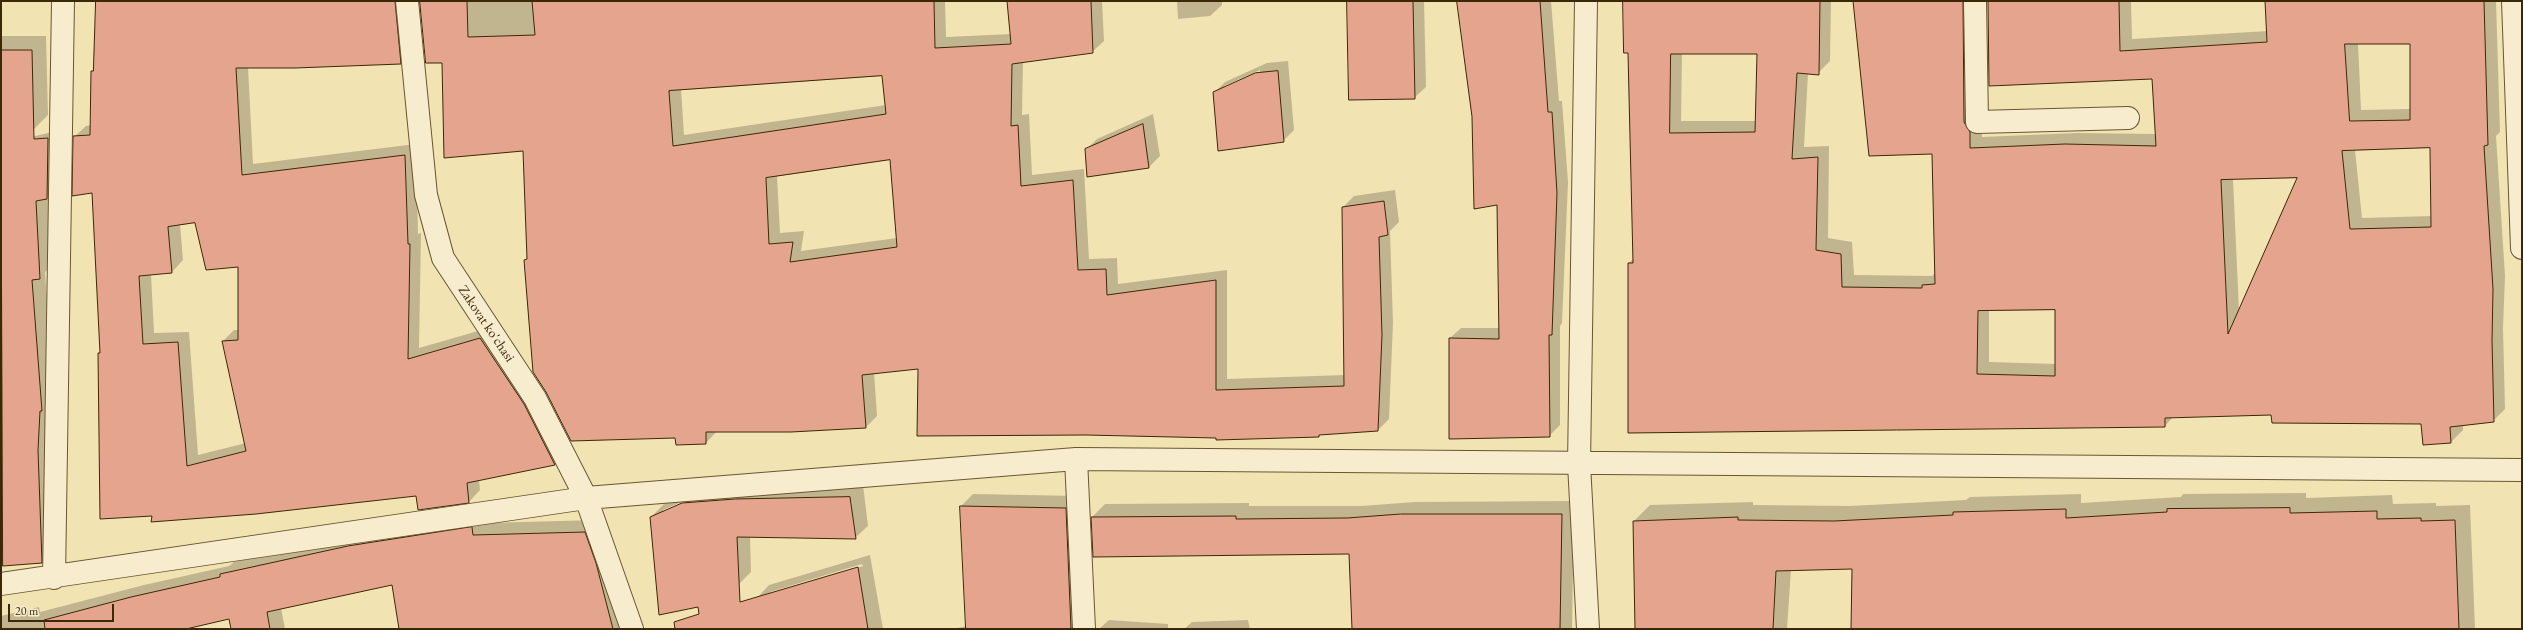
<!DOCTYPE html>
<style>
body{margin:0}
#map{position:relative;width:2523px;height:630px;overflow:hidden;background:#f2e3b3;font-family:"EB Garamond",serif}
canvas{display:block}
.frame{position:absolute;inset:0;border:2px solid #3c2706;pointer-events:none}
.scale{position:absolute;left:8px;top:604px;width:106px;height:18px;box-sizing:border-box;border:2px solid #3c2706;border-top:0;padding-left:5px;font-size:12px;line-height:14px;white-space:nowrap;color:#3c2706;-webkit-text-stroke:3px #f7edce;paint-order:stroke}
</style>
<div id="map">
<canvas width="2523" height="630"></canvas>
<div class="frame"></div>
<div class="scale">20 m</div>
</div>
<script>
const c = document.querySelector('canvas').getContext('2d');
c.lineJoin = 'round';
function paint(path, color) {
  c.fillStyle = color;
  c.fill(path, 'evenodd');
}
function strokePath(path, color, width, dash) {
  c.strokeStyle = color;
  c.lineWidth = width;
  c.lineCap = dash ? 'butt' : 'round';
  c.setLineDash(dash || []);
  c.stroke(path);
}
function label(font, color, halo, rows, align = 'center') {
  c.font = font + ' "EB Garamond",serif';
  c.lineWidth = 3;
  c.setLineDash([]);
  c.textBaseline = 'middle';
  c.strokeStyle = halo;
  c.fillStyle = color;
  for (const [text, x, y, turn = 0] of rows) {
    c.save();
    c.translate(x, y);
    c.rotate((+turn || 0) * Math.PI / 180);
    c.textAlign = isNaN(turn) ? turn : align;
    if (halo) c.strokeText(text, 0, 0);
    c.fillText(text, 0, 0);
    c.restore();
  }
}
paint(new Path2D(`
 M 89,1 L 408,1 L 412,52 L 400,63 L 248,67 L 253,164 L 416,144 L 418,234 L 421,233 L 419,348 L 492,327 L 566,453 L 555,464 L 479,480 L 480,490 L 469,502 L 417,495 L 153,515 L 99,354 L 101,352 L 93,192 L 74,137 L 86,126 L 92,125 L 92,71 L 94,69 L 97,2 ZM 196,221 L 239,265 L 239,330 L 234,330 L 223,341 L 246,443 L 198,455 L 189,332 L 154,333 L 151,274 L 172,272 L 183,260 L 180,224 Z
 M 419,1 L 945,1 L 946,37 L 1011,34 L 1008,1 L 1102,1 L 1104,41 L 1092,52 L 1023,62 L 1022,115 L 1029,114 L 1032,175 L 1084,169 L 1089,259 L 1117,258 L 1118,284 L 1227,270 L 1227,379 L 1345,375 L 1343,207 L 1354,196 L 1395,190 L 1399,222 L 1390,231 L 1393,323 L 1389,419 L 1378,430 L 1321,434 L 1318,436 L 1217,437 L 919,368 L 874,372 L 877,416 L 866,427 L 717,431 L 706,443 L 676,437 L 525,260 L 528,258 L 524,150 L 443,62 L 427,62 ZM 882,75 L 886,105 L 684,135 L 681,89 ZM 891,159 L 897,238 L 801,251 L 804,231 L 780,233 L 777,176 Z
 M 1177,1 L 1222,1 L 1222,5 L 1210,16 L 1178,19 Z
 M 1348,1 L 1424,1 L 1426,87 L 1414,98 Z
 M 1458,1 L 1551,1 L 1559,101 L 1562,101 L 1568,182 L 1562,323 L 1560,326 L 1560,425 L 1549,436 L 1450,338 L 1461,328 L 1499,328 L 1498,204 L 1473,117 Z
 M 1624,1 L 1831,1 L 1830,61 L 1818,73 L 1808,73 L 1804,147 L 1829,146 L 1828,238 L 1852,242 L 1854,275 L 1932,276 L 1935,273 L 1933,153 L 1854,1 L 1976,1 L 1982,137 L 2077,133 L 2156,134 L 2152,78 L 1988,1 L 2131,1 L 2132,39 L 2268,31 L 2266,1 L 2496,1 L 2500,132 L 2496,136 L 2505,276 L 2503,328 L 2505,409 L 2493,421 L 2463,425 L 2463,430 L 2451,442 L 2422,423 L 2272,414 L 2173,417 L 2165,426 L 1629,432 L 1629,263 L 1634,258 L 1629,52 ZM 2358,43 L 2411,43 L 2411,109 L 2361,110 ZM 1682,53 L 1758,53 L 1756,121 L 1681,121 ZM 2431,147 L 2432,216 L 2362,218 L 2355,150 ZM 2299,177 L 2239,311 L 2233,179 ZM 2056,309 L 2056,364 L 1989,362 L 1989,310 Z
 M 1,36 L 46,36 L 48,115 L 33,130 L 1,123 Z
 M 1288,61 L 1294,130 L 1283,141 L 1214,93 L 1225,82 L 1267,63 ZM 1260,70 L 1260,72 L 1224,89 L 1224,86 Z
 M 1153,114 L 1160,156 L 1149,167 L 1086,150 L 1097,139 Z
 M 61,130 L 52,266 L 45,272 L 54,397 L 54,549 L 41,562 L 4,565 L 1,533 L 1,144 Z
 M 863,485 L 868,526 L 855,538 L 750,536 L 751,572 L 737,586 L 743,629 L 703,629 L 699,606 L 651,517 L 664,504 L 695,491 ZM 686,500 L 687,502 L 663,512 L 663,510 Z
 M 2306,493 L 2306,498 L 2392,495 L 2393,504 L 2436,503 L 2436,506 L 2470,505 L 2475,629 L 1852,629 L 1853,568 L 1791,570 L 1787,629 L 1636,629 L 1634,521 L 1650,505 L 1753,502 L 1753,505 L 1850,506 L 1966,500 L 1970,497 L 2081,494 L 2081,503 L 2181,497 L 2183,494 Z
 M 973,494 L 1078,496 L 1086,624 L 1096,629 L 953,629 L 967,626 L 961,506 Z
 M 1574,501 L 1572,629 L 1353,629 L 1350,553 L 1092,517 L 1105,504 L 1249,503 L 1249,506 L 1361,506 L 1415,502 Z
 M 597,520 L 628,629 L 400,629 L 393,583 L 281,608 L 285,629 L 232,629 L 230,618 L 182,629 L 1,629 L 1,616 L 39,607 L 40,612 L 144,585 L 229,566 L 234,562 L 361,534 L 485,523 Z
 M 870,555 L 883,629 L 765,629 L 757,598 L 769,585 ZM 862,564 L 863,566 L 770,594 L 770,592 Z
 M 1109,620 L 1168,624 L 1168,629 L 1099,629 Z
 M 1248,620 L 1250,629 L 1184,629 L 1192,622 Z`), '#0003');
const building = new Path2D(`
 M 96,1 L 395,1 L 401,64 L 295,68 L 236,68 L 242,175 L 405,155 L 408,244 L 410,244 L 408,359 L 480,338 L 524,404 L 555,465 L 467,483 L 469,503 L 418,510 L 416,496 L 256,514 L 151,522 L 152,516 L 100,519 L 98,353 L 100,353 L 92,193 L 72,196 L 73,136 L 90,135 L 91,71 L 93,71 ZM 195,223 L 206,270 L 238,267 L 238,340 L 222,341 L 246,451 L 187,466 L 178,342 L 143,344 L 139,276 L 172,273 L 168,227 Z
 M 420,1 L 467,1 L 468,37 L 535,35 L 532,1 L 934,1 L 935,48 L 1011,44 L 1007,1 L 1091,1 L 1093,53 L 1012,64 L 1011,126 L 1018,125 L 1021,186 L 1073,180 L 1078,270 L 1106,269 L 1107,295 L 1216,280 L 1216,390 L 1344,386 L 1342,207 L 1384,201 L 1388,235 L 1379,237 L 1382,335 L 1378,431 L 1319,435 L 1319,437 L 1216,440 L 1216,438 L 1086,435 L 917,436 L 918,369 L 862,375 L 866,428 L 791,432 L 706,432 L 706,444 L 676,445 L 675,438 L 571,441 L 546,392 L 533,372 L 524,260 L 527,259 L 523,151 L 444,158 L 442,63 L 426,63 ZM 882,76 L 886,114 L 673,146 L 669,91 ZM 890,160 L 897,247 L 790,262 L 793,242 L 769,244 L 766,178 Z
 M 1347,1 L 1413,1 L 1415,99 L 1349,100 Z
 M 1457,1 L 1540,1 L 1548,112 L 1552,112 L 1557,193 L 1552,335 L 1549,335 L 1550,437 L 1449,439 L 1449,338 L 1499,339 L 1497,205 L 1474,209 L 1472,117 Z
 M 1623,1 L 1820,1 L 1819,75 L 1797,73 L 1792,159 L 1818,157 L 1816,250 L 1841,254 L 1842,287 L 1922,288 L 1922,285 L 1935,284 L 1932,154 L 1869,156 L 1853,1 L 1963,1 L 1964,122 L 1970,132 L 1970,148 L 2065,144 L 2156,146 L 2152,79 L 1989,86 L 1988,1 L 2119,1 L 2120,51 L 2267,42 L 2265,1 L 2484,1 L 2488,145 L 2484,146 L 2493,289 L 2492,341 L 2494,422 L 2450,427 L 2451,443 L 2423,445 L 2421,424 L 2272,423 L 2271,415 L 2165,418 L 2165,427 L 1628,433 L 1628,263 L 1633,263 L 1628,53 L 1624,53 ZM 2345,44 L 2410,44 L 2410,120 L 2350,121 ZM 1671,54 L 1757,54 L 1755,132 L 1670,133 ZM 2430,148 L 2431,227 L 2350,229 L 2342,151 ZM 2297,178 L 2228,334 L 2221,180 ZM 2055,310 L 2055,376 L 1977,374 L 1978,311 Z
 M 1,50 L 32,50 L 34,139 L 48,138 L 47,199 L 36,201 L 40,279 L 32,280 L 42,411 L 40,411 L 38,450 L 42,563 L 3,566 Z
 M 1278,71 L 1284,142 L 1218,151 L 1213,92 L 1255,73 Z
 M 1143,124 L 1149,168 L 1087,177 L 1085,149 Z
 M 850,497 L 856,539 L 737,537 L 740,602 L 858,567 L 868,629 L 675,629 L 674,622 L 699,614 L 698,607 L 659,615 L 650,517 L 682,503 L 735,499 Z
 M 960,506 L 1066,508 L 1071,629 L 966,629 Z
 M 2290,508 L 2290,513 L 2377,511 L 2377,519 L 2421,518 L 2421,521 L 2455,520 L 2459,629 L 1851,629 L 1852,569 L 1776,571 L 1773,629 L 1635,629 L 1633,521 L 1738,517 L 1738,520 L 1834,521 L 1953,515 L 1953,512 L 2066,509 L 2066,518 L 2167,512 L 2167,509 Z
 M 1401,514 L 1562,514 L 1560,629 L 1352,629 L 1349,554 L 1093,557 L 1091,517 L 1236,516 L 1236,519 L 1347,518 Z
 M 472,527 L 473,535 L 585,532 L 596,563 L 613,629 L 399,629 L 392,585 L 267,612 L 270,629 L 231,629 L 229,619 L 186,629 L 45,629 L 44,620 L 131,597 L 220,577 L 220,574 L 348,546 Z`);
paint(building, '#e5a48e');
strokePath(building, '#3c2706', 1);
const street = new Path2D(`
 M 407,1 L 426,195 L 443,258 L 535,398 L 586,498 L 632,629
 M 1586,1 L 1579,464 L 1588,629
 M 1975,1 L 1977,122 L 2128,118
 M 2513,1 L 2522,248
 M 1076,459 L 1084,629
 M 54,578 L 63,1
 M 1,584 L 586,498 L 1076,459 L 2522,470`);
strokePath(street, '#6a5631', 24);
strokePath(street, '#f7edce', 22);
label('14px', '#3c2706', '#f7edce', [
 ["Zakovat ko'chasi",486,324,56]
]);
</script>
